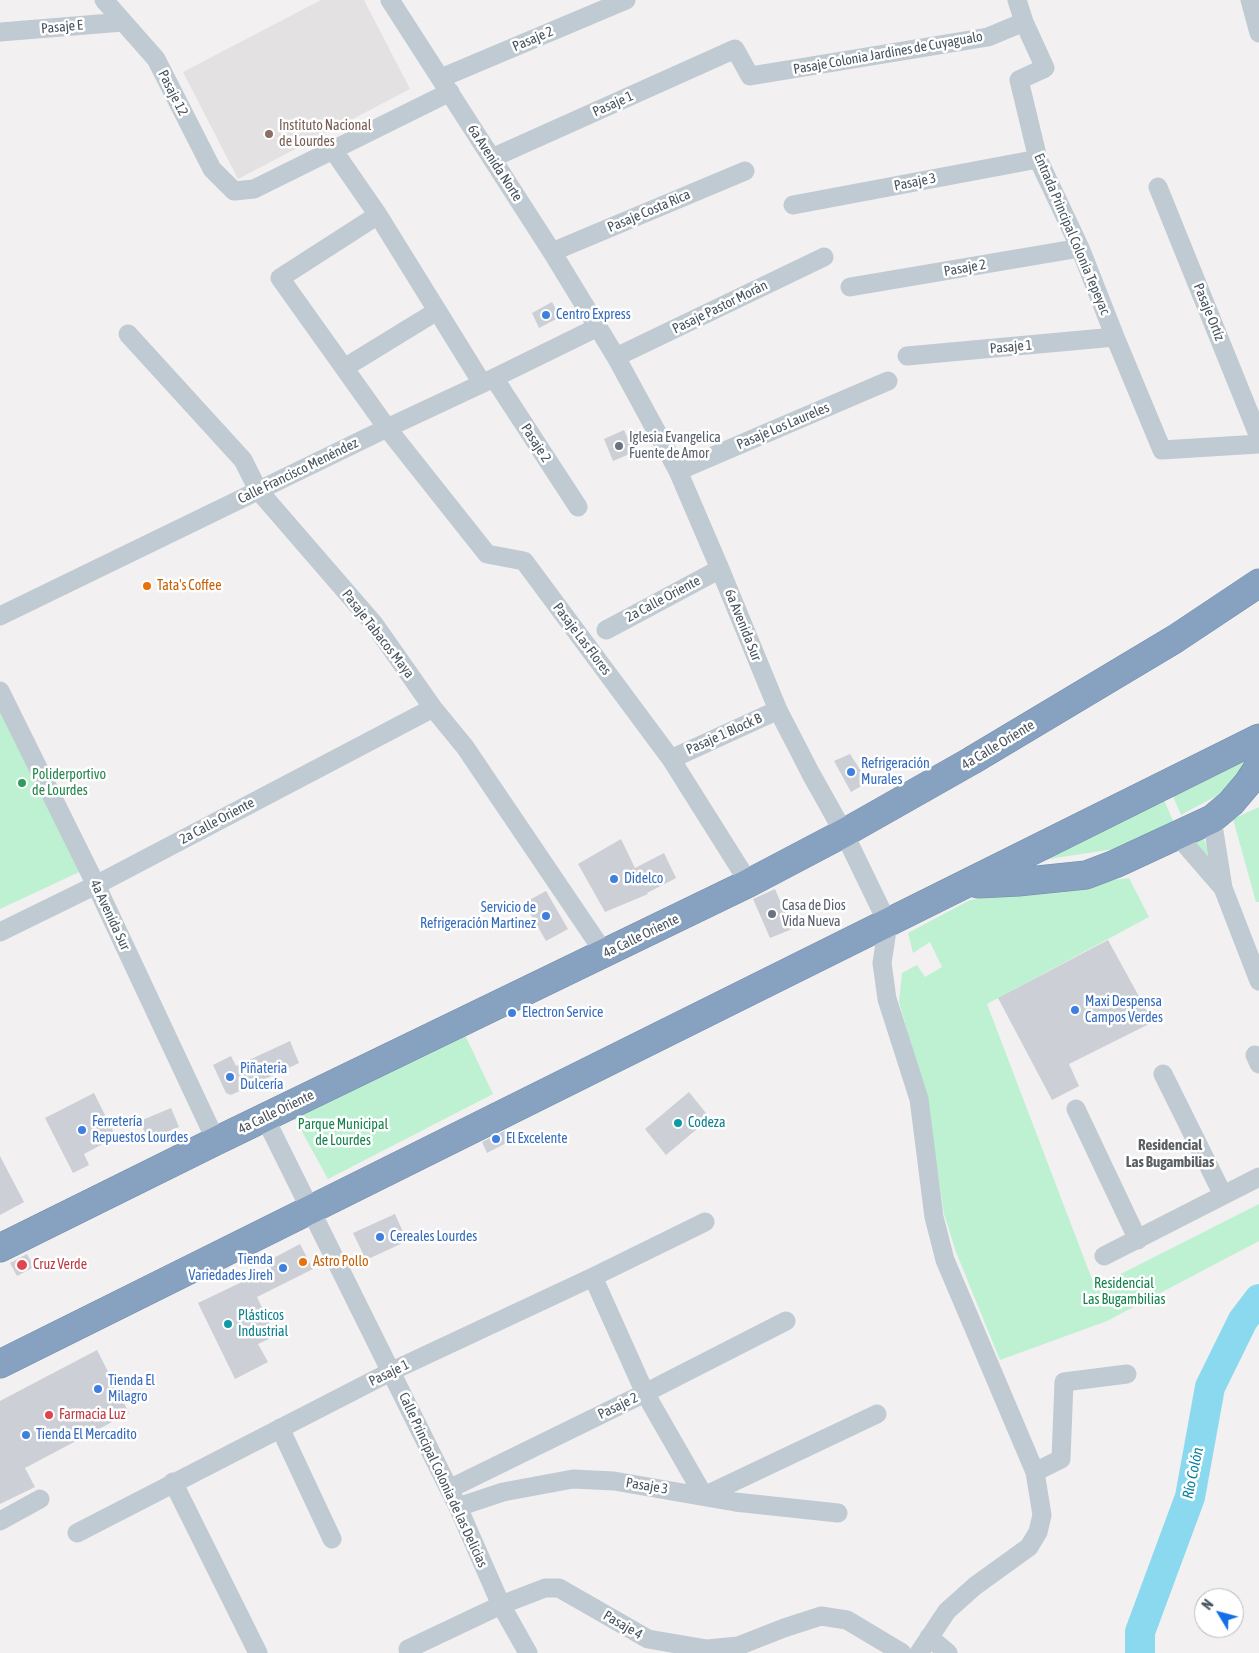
<!DOCTYPE html>
<meta charset="utf-8">
<style>
body{margin:0}
#map{position:relative;width:1259px;height:1653px;overflow:hidden;background:#f2f0f0;font-family:"Asap Condensed",sans-serif}
canvas{display:block}
.north{position:absolute;left:1194px;top:1588px;width:50px;height:50px;box-sizing:border-box;background:#fff;border:1px solid #b5babf;border-radius:50%;rotate:307deg;font-size:14px;font-weight:700;line-height:20px;text-align:center;color:#47535e}
.north::after{content:'';display:block;margin:auto;width:18px;height:22px;background:#1470e8;clip-path:polygon(50% 0,100% 100%,50% 72%,0 100%)}
</style>
<div id="map">
<canvas width="1259" height="1653"></canvas>
<div class="north">N</div>
</div>
<script>
const c = document.querySelector('canvas').getContext('2d');
c.lineJoin = 'round';
function paint(path, color) {
  c.fillStyle = color;
  c.fill(path, 'evenodd');
}
function strokePath(path, color, width, dash) {
  c.strokeStyle = color;
  c.lineWidth = width;
  c.lineCap = dash ? 'butt' : 'round';
  c.setLineDash(dash || []);
  c.stroke(path);
}
function label(font, color, halo, rows, align = 'center') {
  c.font = font + ' "Asap Condensed",sans-serif';
  c.lineWidth = 5;
  c.setLineDash([]);
  c.textBaseline = 'middle';
  c.strokeStyle = halo;
  c.fillStyle = color;
  for (const [text, x, y, turn = 0] of rows) {
    c.save();
    c.translate(x, y);
    c.rotate((+turn || 0) * Math.PI / 180);
    c.textAlign = isNaN(turn) ? turn : align;
    if (halo) c.strokeText(text, 0, 0);
    c.fillText(text, 0, 0);
    c.restore();
  }
}
paint(new Path2D(`
 M 321,0 L 364,0 L 410,89 L 238,179 L 183,72 Z`), '#e3e1e2');
paint(new Path2D(`
 M 0,699 L 90,867 L 0,909 Z
 M 1251,757 L 1220,794 L 1181,815 L 1169,787 Z
 M 1160,791 L 1173,821 L 1121,848 L 1042,860 Z
 M 1259,807 L 1259,902 L 1256,902 L 1233,819 Z
 M 1197,824 L 1216,867 L 1211,869 L 1186,830 Z
 M 1129,878 L 1149,917 L 987,1004 L 1095,1287 L 1259,1204 L 1259,1241 L 1107,1321 L 1000,1360 L 956,1252 L 944,1214 L 927,1101 L 899,1002 L 902,973 L 917,965 L 925,977 L 942,967 L 930,942 L 913,953 L 908,933 L 970,900 Z
 M 465,1035 L 493,1094 L 328,1179 L 295,1119 Z`), '#bef1d2');
strokePath(new Path2D(`
 M 1140,1653 L 1140,1632 L 1190,1497 L 1210,1387 L 1243,1320 L 1259,1299`), '#8ad9ef', 30);
paint(new Path2D(`
 M 552,302 L 560,317 L 539,328 L 532,313 Z
 M 624,430 L 634,452 L 613,461 L 604,439 Z
 M 850,754 L 868,782 L 851,792 L 834,761 Z
 M 621,839 L 635,868 L 664,853 L 676,878 L 647,893 L 648,894 L 605,912 L 578,864 Z
 M 775,889 L 792,929 L 770,938 L 753,899 Z
 M 546,891 L 568,929 L 546,941 L 524,903 Z
 M 1108,940 L 1153,1022 L 1069,1064 L 1079,1086 L 1052,1100 L 998,998 Z
 M 290,1041 L 299,1063 L 231,1095 L 226,1093 L 213,1065 L 231,1056 L 236,1066 Z
 M 689,1092 L 710,1118 L 666,1155 L 645,1129 Z
 M 94,1093 L 116,1137 L 84,1154 L 89,1165 L 73,1173 L 45,1118 Z
 M 171,1108 L 179,1127 L 148,1140 L 140,1121 Z
 M 506,1130 L 512,1140 L 487,1153 L 482,1142 Z
 M 0,1156 L 24,1202 L 0,1215 Z
 M 395,1214 L 407,1241 L 366,1260 L 353,1233 Z
 M 300,1244 L 313,1269 L 257,1297 L 275,1336 L 258,1344 L 268,1362 L 235,1379 L 198,1303 L 267,1270 L 264,1263 Z
 M 27,1254 L 34,1267 L 17,1276 L 10,1263 Z
 M 97,1350 L 129,1413 L 25,1468 L 35,1487 L 0,1504 L 0,1401 Z`), '#cccfd5');
const highway = new Path2D(`
 M 978,884 L 1018,882 L 1086,875 L 1115,864 L 1212,819 L 1231,803 L 1248,783 L 1259,766
 M 0,1248 L 216,1141 L 749,883 L 844,833 L 971,761 L 1175,639 L 1259,583
 M 0,1364 L 1259,738`);
strokePath(highway, '#728dac', 29);
strokePath(new Path2D(`
 M 104,0 L 156,59 L 212,169 L 234,191 L 254,189 L 450,92
 M 390,0 L 552,252 L 616,357 L 678,471 L 720,569 L 778,710 L 811,774 L 844,833 L 888,924 L 882,963 L 887,999 L 919,1099 L 934,1217 L 945,1260 L 1035,1472 L 1042,1515 L 1038,1532 L 1029,1547 L 975,1586 L 947,1611 L 919,1653
 M 1017,0 L 1024,22 L 1045,68 L 1019,80 L 1038,159 L 1080,248 L 1115,337 L 1162,450 L 1259,444
 M 1250,0 L 1259,33
 M 0,32 L 123,22
 M 441,78 L 626,0
 M 333,150 L 378,215 L 482,383
 M 492,158 L 735,49 L 750,76 L 988,37 L 1024,22
 M 1158,187 L 1259,437
 M 793,205 L 1038,159
 M 378,215 L 280,278 L 387,428 L 487,554 L 524,561 L 671,759 L 749,883
 M 552,252 L 745,171
 M 850,287 L 1080,248
 M 128,334 L 243,460 L 258,490 L 374,624 L 433,708 L 465,747 L 605,954
 M 907,356 L 1115,337
 M 616,357 L 824,257
 M 344,368 L 437,311
 M 494,378 L 578,507
 M 678,471 L 888,381
 M 0,616 L 387,428 L 494,378 L 598,327
 M 606,630 L 720,569
 M 0,691 L 96,885 L 216,1141
 M 671,759 L 778,710
 M 1212,819 L 1223,888 L 1259,981
 M 1177,835 L 1223,888
 M 0,932 L 96,885 L 433,708
 M 1255,1055 L 1259,1064
 M 1163,1074 L 1223,1195
 M 1076,1109 L 1138,1240
 M 265,1118 L 458,1507 L 501,1605 L 528,1653
 M 1104,1256 L 1259,1177
 M 593,1277 L 645,1393 L 704,1496 L 877,1414
 M 280,1428 L 332,1539
 M 1035,1472 L 1061,1459 L 1064,1382 L 1127,1374
 M 173,1482 L 258,1653
 M 449,1489 L 645,1393 L 786,1321
 M 458,1507 L 503,1492 L 573,1479 L 614,1481 L 735,1502 L 838,1513
 M 0,1521 L 40,1499
 M 77,1533 L 392,1371 L 593,1277 L 705,1222
 M 929,1637 L 948,1653
 M 409,1653 L 408,1649 L 501,1605 L 545,1588 L 559,1588 L 648,1639 L 707,1649 L 738,1646 L 784,1628 L 821,1616 L 847,1620 L 902,1653`), '#c0cad2', 19);
strokePath(highway, '#87a2c0', 28);
for (const [x, y, r, color] of [
 [269,134,5,"#8d6e63"],
 [546,315,5,"#3f7fe0"],
 [619,446,5,"#6b7280"],
 [147,586,5,"#e8710a"],
 [851,772,5,"#3f7fe0"],
 [22,783,5,"#2e9e5b"],
 [614,879,5,"#3f7fe0"],
 [772,914,5,"#6b7280"],
 [546,916,5,"#3f7fe0"],
 [1075,1010,5,"#3f7fe0"],
 [512,1013,5,"#3f7fe0"],
 [230,1077,5,"#3f7fe0"],
 [678,1123,5,"#0f9aa8"],
 [82,1130,5,"#3f7fe0"],
 [496,1139,5,"#3f7fe0"],
 [380,1237,5,"#3f7fe0"],
 [303,1262,5,"#e8710a"],
 [22,1265,6,"#e0444e"],
 [283,1268,5,"#3f7fe0"],
 [228,1324,5,"#0f9aa8"],
 [98,1389,5,"#3f7fe0"],
 [49,1415,5,"#e0444e"],
 [26,1435,5,"#3f7fe0"]
]) {
  const dot = new Path2D();
  dot.arc(x, y, r, 0, 2 * Math.PI);
  c.fillStyle = color;
  c.fill(dot);
  strokePath(dot, '#fff', 2);
}
label('14px', '#47535e', '#fff', [
 ["Pasaje E",62,27,-5],
 ["Pasaje 2",533,39,-23],
 ["Pasaje Colonia Jardínes de Cuyagualo",888,53,-10],
 ["Pasaje 12",173,93,63],
 ["Pasaje 1",613,104,-24],
 ["6a Avenida Norte",495,163,57],
 ["Pasaje 3",915,182,-11],
 ["Pasaje Costa Rica",649,211,-23],
 ["Entrada Principal Colonia Tepeyac",1072,234,67],
 ["Pasaje 2",965,268,-10],
 ["Pasaje Pastor Morán",720,307,-26],
 ["Pasaje Ortíz",1209,312,68],
 ["Pasaje 1",1011,347,-5],
 ["Pasaje Los Laureles",783,426,-23],
 ["Pasaje 2",536,443,57],
 ["Calle Francisco Menéndez",298,471,-26],
 ["2a Calle Oriente",663,599,-28],
 ["6a Avenida Sur",743,625,68],
 ["Pasaje Tabacos Maya",378,634,52],
 ["Pasaje Las Flores",582,639,53],
 ["Pasaje 1 Block B",724,734,-24],
 ["4a Calle Oriente",998,745,-31],
 ["2a Calle Oriente",217,821,-28],
 ["4a Avenida Sur",110,915,65],
 ["4a Calle Oriente",641,936,-26],
 ["4a Calle Oriente",276,1112,-26],
 ["Pasaje 1",389,1373,-26],
 ["Pasaje 2",618,1406,-26],
 ["Calle Principal Colonia de las Delicias",443,1480,65],
 ["Pasaje 3",647,1486,9],
 ["Pasaje 4",623,1625,30]
]);
label('14px', '#785e54', '#fff', [
 ["Instituto Nacional",279,126],
 ["de Lourdes",279,142]
], 'left');
label('14px', '#366cbe', '#fff', [
 ["Centro Express",556,315],
 ["Refrigeración",861,764],
 ["Murales",861,780],
 ["Didelco",624,879],
 ["Servicio de",536,908,"right"],
 ["Refrigeración Martinez",536,924,"right"],
 ["Maxi Despensa",1085,1002],
 ["Campos Verdes",1085,1018],
 ["Electron Service",522,1013],
 ["Piñateria",240,1069],
 ["Dulcería",240,1085],
 ["Ferretería",92,1122],
 ["Repuestos Lourdes",92,1138],
 ["El Excelente",506,1139],
 ["Cereales Lourdes",390,1237],
 ["Tienda",273,1260,"right"],
 ["Variedades Jireh",273,1276,"right"],
 ["Tienda El",108,1381],
 ["Milagro",108,1397],
 ["Tienda El Mercadito",36,1435]
], 'left');
label('14px', '#5b616d', '#fff', [
 ["Iglesia Evangelica",629,438],
 ["Fuente de Amor",629,454],
 ["Casa de Dios",782,906],
 ["Vida Nueva",782,922]
], 'left');
label('14px', '#c56008', '#fff', [
 ["Tata's Coffee",157,586],
 ["Astro Pollo",313,1262]
], 'left');
label('14px', '#27864d', '#fff', [
 ["Poliderportivo",32,775],
 ["de Lourdes",32,791]
], 'left');
label('14px', '#0d838f', '#fff', [
 ["Codeza",688,1123],
 ["Plásticos",238,1316],
 ["Industrial",238,1332]
], 'left');
label('14px', '#15834c', '#fff', [
 ["Parque Municipal",343,1125],
 ["de Lourdes",343,1141],
 ["Residencial",1124,1284],
 ["Las Bugambilias",1124,1300]
]);
label('14px', '#be3a42', '#fff', [
 ["Cruz Verde",33,1265],
 ["Farmacia Luz",59,1415]
], 'left');
label('bold 15px', '#5c6065', '#fff', [
 ["Residencial",1170,1145],
 ["Las Bugambilias",1170,1162]
]);
label('italic 15px', '#0980a0', '#fff', [
 ["Río Colón",1193,1473,-78]
]);
</script>
